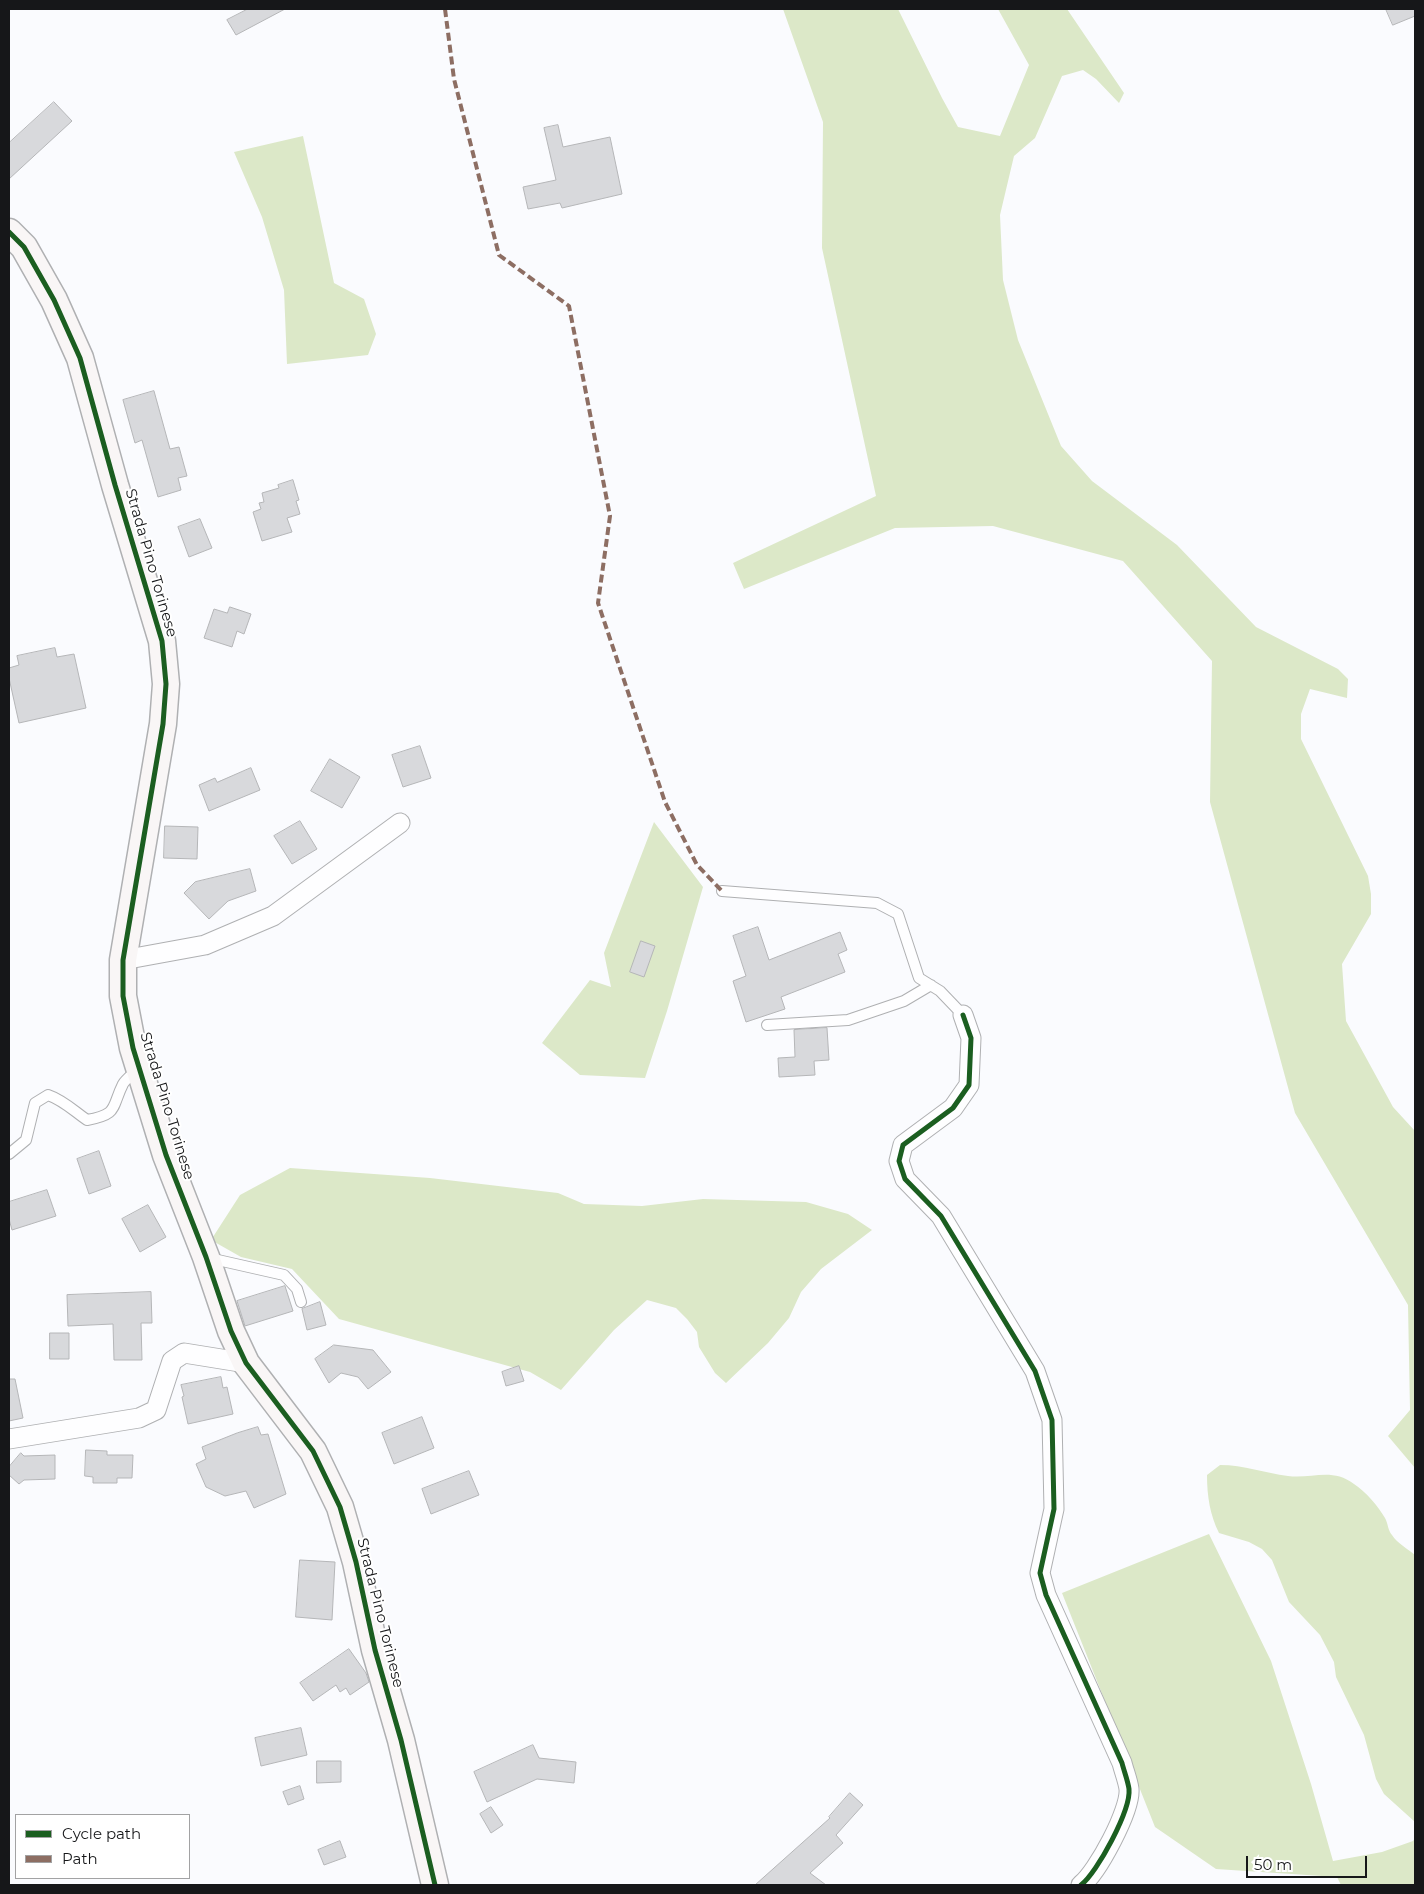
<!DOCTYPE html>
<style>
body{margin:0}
#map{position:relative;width:1424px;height:1894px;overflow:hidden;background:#fafbfe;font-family:Montserrat,sans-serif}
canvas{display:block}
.frame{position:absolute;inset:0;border:10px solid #161719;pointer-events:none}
.legend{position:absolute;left:15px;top:1814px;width:175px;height:65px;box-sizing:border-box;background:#fff;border:1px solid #a2a2a3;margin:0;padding:6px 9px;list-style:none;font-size:15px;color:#161719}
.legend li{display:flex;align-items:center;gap:10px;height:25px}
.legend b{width:25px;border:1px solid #a2a2a3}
.scale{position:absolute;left:1246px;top:1856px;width:121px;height:22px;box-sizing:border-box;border:2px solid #161719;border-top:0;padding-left:6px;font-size:15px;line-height:18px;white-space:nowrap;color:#161719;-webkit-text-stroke:4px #fff;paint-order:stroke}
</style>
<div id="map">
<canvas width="1424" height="1894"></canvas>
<div class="frame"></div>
<ul class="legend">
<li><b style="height:6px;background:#1b5e20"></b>Cycle path</li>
<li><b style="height:6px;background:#8d6e63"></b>Path</li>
</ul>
<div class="scale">50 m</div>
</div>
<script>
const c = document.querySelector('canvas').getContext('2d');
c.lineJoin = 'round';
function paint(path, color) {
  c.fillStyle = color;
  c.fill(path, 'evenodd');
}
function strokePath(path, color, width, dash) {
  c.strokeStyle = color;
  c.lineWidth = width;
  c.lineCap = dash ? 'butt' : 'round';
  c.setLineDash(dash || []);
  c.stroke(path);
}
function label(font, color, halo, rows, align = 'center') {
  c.font = font + ' Montserrat,sans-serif';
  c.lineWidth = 4;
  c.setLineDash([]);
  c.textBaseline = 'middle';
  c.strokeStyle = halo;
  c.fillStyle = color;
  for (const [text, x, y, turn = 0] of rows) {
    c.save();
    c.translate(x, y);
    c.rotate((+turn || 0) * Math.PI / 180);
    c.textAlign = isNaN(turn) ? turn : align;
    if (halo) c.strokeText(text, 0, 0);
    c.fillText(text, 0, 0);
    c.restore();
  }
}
paint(new Path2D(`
 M 783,9 L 898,9 L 942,98 L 958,127 L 1000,136 L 1029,65 L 998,9 L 1067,9 L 1124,93 L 1119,103 L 1096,79 L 1083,70 L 1062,76 L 1035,138 L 1014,156 L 1000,215 L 1003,280 L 1018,340 L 1061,446 L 1092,481 L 1177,545 L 1256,627 L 1338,669 L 1348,679 L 1347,698 L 1310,689 L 1301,714 L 1301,739 L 1368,876 L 1371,894 L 1371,914 L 1342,964 L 1346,1021 L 1393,1107 L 1415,1131 L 1415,1468 L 1388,1436 L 1410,1410 L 1408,1305 L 1295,1113 L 1210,802 L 1212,661 L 1123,561 L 993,526 L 895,528 L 744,589 L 733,563 L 876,496 L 822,248 L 823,122 Z
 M 303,136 L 334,283 L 364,299 L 376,334 L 368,355 L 287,364 L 284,290 L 262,217 L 234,152 Z
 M 654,822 L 703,887 L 667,1011 L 645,1078 L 580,1075 L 542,1043 L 590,980 L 611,987 L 604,953 Z
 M 290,1168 L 430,1178 L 558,1193 L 584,1204 L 642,1206 L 703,1199 L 806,1202 L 848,1214 L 872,1230 L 821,1269 L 801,1292 L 789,1318 L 768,1343 L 726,1383 L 715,1373 L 699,1347 L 697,1332 L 687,1319 L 676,1308 L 647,1300 L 614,1330 L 561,1390 L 530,1372 L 339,1319 L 292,1269 L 241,1257 L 211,1240 L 240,1195 Z
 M 1220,1465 C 1244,1465 1265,1473 1288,1476 C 1312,1479 1332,1467 1354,1484 C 1366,1492 1378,1506 1385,1518 C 1388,1523 1388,1531 1392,1535 C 1397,1543 1408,1549 1415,1555 L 1415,1822 L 1384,1794 L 1376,1779 L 1364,1735 L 1336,1677 L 1334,1662 L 1320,1635 L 1289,1602 L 1272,1560 L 1262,1549 L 1249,1542 L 1219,1533 C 1210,1515 1207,1496 1207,1475 Z
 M 1209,1534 L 1271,1661 L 1311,1784 L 1333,1861 L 1382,1852 L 1413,1841 L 1415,1838 L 1415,1885 L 1341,1885 L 1337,1877 L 1216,1869 L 1155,1827 L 1062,1593 Z`), '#dce8c8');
const building = new Path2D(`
 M 248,9 L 285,9 L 236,35 L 227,20 Z
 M 1386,9 L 1415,9 L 1415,16 L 1393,25 Z
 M 54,102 L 72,121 L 9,179 L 9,143 Z
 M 558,125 L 563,147 L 610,137 L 622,194 L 562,208 L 560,203 L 528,209 L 523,187 L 556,180 L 544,128 Z
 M 154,391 L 170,449 L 179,447 L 187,476 L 178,478 L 181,490 L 158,497 L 142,440 L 135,443 L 123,400 Z
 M 293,480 L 299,500 L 296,501 L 300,514 L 287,518 L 292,532 L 262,541 L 253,512 L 261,509 L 259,503 L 264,502 L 262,493 L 279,488 L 278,485 Z
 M 200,519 L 212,548 L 189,557 L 178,527 Z
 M 230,607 L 251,614 L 244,634 L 237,631 L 232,647 L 204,638 L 214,609 L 227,613 Z
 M 55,648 L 57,657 L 74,654 L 86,708 L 19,723 L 9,678 L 9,668 L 19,665 L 17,656 Z
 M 420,746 L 431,778 L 403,787 L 392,755 Z
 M 330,759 L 360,777 L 342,808 L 311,791 Z
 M 251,768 L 260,790 L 209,811 L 199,785 L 215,778 L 217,782 Z
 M 300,821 L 317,849 L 292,864 L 274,836 Z
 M 165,826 L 198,827 L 197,859 L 164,858 Z
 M 250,869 L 256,891 L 228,901 L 209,919 L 184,893 L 195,882 Z
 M 758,927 L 769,960 L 840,932 L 847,950 L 838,954 L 845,972 L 781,997 L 785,1009 L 746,1022 L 733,981 L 746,976 L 733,936 Z
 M 641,941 L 655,946 L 644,977 L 630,972 Z
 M 827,1028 L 829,1060 L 814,1061 L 815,1075 L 779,1077 L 778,1058 L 795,1057 L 794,1030 Z
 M 99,1151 L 111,1186 L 89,1194 L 77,1159 Z
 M 47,1190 L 56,1216 L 12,1230 L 9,1219 L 9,1202 Z
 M 148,1205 L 166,1237 L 140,1252 L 122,1219 Z
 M 285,1286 L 293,1311 L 245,1326 L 237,1301 Z
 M 151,1292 L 152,1323 L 141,1323 L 142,1360 L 114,1360 L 113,1324 L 68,1326 L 67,1295 Z
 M 320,1302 L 326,1325 L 307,1330 L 302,1309 Z
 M 50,1333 L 69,1333 L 69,1359 L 50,1359 Z
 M 334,1345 L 373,1350 L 391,1372 L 368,1389 L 358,1377 L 341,1373 L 329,1383 L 315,1359 Z
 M 519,1366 L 524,1381 L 506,1386 L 502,1372 Z
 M 221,1377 L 223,1388 L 227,1387 L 233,1414 L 188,1424 L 182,1397 L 184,1396 L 181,1385 Z
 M 9,1379 L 15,1379 L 23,1418 L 9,1421 Z
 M 422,1417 L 434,1448 L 394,1464 L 382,1433 Z
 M 258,1427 L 261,1435 L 268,1434 L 286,1494 L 254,1508 L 246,1491 L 225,1496 L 206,1487 L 196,1464 L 206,1459 L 202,1447 L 237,1433 Z
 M 86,1450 L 107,1451 L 107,1455 L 133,1455 L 132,1478 L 117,1478 L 117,1483 L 93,1483 L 93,1477 L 85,1476 Z
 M 21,1453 L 24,1456 L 55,1455 L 55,1479 L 24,1480 L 19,1484 L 9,1475 L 9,1467 Z
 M 469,1471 L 479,1495 L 431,1514 L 422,1489 Z
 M 300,1560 L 335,1562 L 332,1620 L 296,1617 Z
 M 349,1649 L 366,1673 L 369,1682 L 350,1695 L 346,1688 L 340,1692 L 336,1685 L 313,1701 L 300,1683 Z
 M 301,1728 L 307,1755 L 261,1766 L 255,1738 Z
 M 533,1745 L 539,1758 L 576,1762 L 574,1783 L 537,1779 L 487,1802 L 474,1772 Z
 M 317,1761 L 341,1761 L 341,1782 L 317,1783 Z
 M 300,1786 L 304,1799 L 288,1805 L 283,1792 Z
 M 850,1793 L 863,1805 L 836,1835 L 843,1843 L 810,1873 L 826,1885 L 755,1885 L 830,1818 L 829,1817 Z
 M 491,1807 L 503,1825 L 491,1833 L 480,1814 Z
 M 340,1841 L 346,1857 L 324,1865 L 318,1850 Z`);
paint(building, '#d8d9dc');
strokePath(building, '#b5b6b8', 1);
const lane = new Path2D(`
 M 722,891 L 877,903 L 898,914 L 919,978 L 940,991 L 963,1015
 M 767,1025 L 848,1020 L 904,1001 L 931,985
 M 9,1154 L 26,1140 L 35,1103 L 48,1095 C 63,1100 74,1111 87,1120 C 119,1114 111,1108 123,1084 C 126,1079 133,1074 137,1070
 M 209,1258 L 284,1275 L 297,1289 L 301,1302`);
const street = new Path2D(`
 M 123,960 L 205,945 L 273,916 L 400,823
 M 963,1015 L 971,1038 L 969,1085 L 953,1108 L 903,1145 L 899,1161 L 905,1179 L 941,1216 L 1035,1371 L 1052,1420 L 1054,1509 L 1040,1573 L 1046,1595 L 1122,1763 C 1124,1771 1128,1781 1129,1789 C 1131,1810 1097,1873 1081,1885
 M 9,1439 L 139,1418 L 156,1410 L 172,1361 L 184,1353 L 246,1363`);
const secondary = new Path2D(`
 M 9,232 L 24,247 L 54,300 L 80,358 L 115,485 L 162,641 L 166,684 L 163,724 L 123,960 L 123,996 L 133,1048 L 166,1155 L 206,1257 L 231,1331 L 246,1363 L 313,1451 L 340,1507 L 356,1562 L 375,1650 L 401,1740 L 435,1885`);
strokePath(lane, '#afb0b2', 12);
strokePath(street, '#afb0b2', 21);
strokePath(secondary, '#afb0b2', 29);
strokePath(lane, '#fefeff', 10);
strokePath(street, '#fefeff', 19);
strokePath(secondary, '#f9f6f6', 26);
strokePath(new Path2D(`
 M 445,9 L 454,79 L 499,255 L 569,306 L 610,516 L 598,603 L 665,802 L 697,865 L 722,891`), '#8d6e63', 4, [8, 4]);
strokePath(new Path2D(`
 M 9,232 L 24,247 L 54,300 L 80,358 L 115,485 L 162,641 L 166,684 L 163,724 L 123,960 L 123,996 L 133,1048 L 166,1155 L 206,1257 L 231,1331 L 246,1363 L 313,1451 L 340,1507 L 356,1562 L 375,1650 L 401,1740 L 435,1885
 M 963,1015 L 971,1038 L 969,1085 L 953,1108 L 903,1145 L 899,1161 L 905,1179 L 941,1216 L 1035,1371 L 1052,1420 L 1054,1509 L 1040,1573 L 1046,1595 L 1122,1763 C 1124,1771 1128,1781 1129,1789 C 1131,1810 1097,1873 1081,1885`), '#1b5e20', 5);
label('15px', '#161719', '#fff', [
 ["Strada Pino Torinese",151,563,74],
 ["Strada Pino Torinese",167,1106,73],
 ["Strada Pino Torinese",380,1613,76]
]);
</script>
